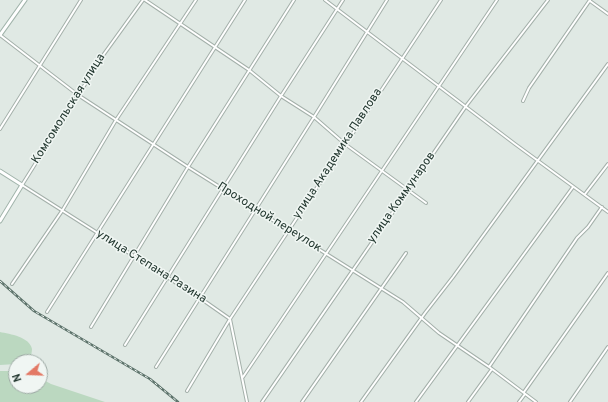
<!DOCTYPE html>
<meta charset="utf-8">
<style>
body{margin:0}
#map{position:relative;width:608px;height:402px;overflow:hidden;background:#e0e9e4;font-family:Overpass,sans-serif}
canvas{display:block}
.north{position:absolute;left:8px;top:354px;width:40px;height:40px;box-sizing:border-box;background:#f0f6f3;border:1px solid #9eaaa5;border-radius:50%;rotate:251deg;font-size:11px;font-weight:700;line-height:16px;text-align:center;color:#233830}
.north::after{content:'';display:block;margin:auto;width:14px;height:18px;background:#e37965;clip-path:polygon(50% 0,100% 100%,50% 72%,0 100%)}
</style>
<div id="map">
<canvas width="608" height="402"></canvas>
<div class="north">N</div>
</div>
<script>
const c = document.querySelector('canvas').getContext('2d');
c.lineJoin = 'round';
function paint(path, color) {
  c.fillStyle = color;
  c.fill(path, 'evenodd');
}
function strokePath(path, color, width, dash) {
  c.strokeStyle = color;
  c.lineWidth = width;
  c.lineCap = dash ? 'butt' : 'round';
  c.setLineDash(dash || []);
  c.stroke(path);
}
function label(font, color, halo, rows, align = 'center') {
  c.font = font + ' Overpass,sans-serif';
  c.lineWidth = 3;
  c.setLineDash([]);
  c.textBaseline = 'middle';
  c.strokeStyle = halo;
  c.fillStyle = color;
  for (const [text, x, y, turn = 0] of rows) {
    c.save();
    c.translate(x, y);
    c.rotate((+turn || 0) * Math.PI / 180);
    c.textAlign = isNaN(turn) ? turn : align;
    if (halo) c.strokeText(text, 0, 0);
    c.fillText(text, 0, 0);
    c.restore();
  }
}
paint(new Path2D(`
 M 0,332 C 10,334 30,337 32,349 C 32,353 30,359 30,362 L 16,362 L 16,364 L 0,365 Z
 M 0,371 L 16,371 L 16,386 L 40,386 L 40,378 L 51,384 L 105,402 L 0,402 Z`), '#bbd8c0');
const minor = new Path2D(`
 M 143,0 L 104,54 L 22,185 L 200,298 L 230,319 L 247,402
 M 145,0 L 249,70 L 281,96 L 314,117 L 345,144 L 426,203
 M 325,0 L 515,144 L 608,212
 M 590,1 L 608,14
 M 0,35 L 78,95 L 188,167 L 403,302 L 439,333 L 492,369 L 536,402
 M 523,101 L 529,88 L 590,0
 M 0,129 L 81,0
 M 585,194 L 608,164
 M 12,284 L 62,211 L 116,120 L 196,0
 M 47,312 L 245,0
 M 91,327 L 188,167 L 294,0
 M 125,345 L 281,96 L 343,0
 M 156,367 L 314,117 L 387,0
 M 489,367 L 577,238 L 588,227 L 602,207
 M 243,377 L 497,0
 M 187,391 L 230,319 L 441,0
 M 524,392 L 608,273
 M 262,402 L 466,106 L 548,0
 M 302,402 L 406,253
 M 361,402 L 425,313 L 453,277 L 608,64
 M 416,402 L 573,187
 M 468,402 L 492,369
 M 519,402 L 525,394
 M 570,402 L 608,347`);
const secondary = new Path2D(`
 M 0,35 L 25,0
 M 0,171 L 22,185 L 0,221`);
strokePath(minor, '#a4b0aa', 4);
strokePath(secondary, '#a1b4ab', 5);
strokePath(minor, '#fff', 2);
strokePath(secondary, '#fff', 3);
const rail = new Path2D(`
 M 0,281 L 34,311 L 150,379 L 178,402`);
strokePath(rail, '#5d736b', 2.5);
strokePath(rail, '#f0f6f3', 1, [3]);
label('12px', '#233830', '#f0f6f3', [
 ["Комсомольская улица",69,109,-58],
 ["улица Академика Павлова",338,154,-57],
 ["улица Коммунаров",402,198,-55],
 ["Проходной переулок",269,218,32],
 ["улица Степана Разина",151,267,32]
]);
</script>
